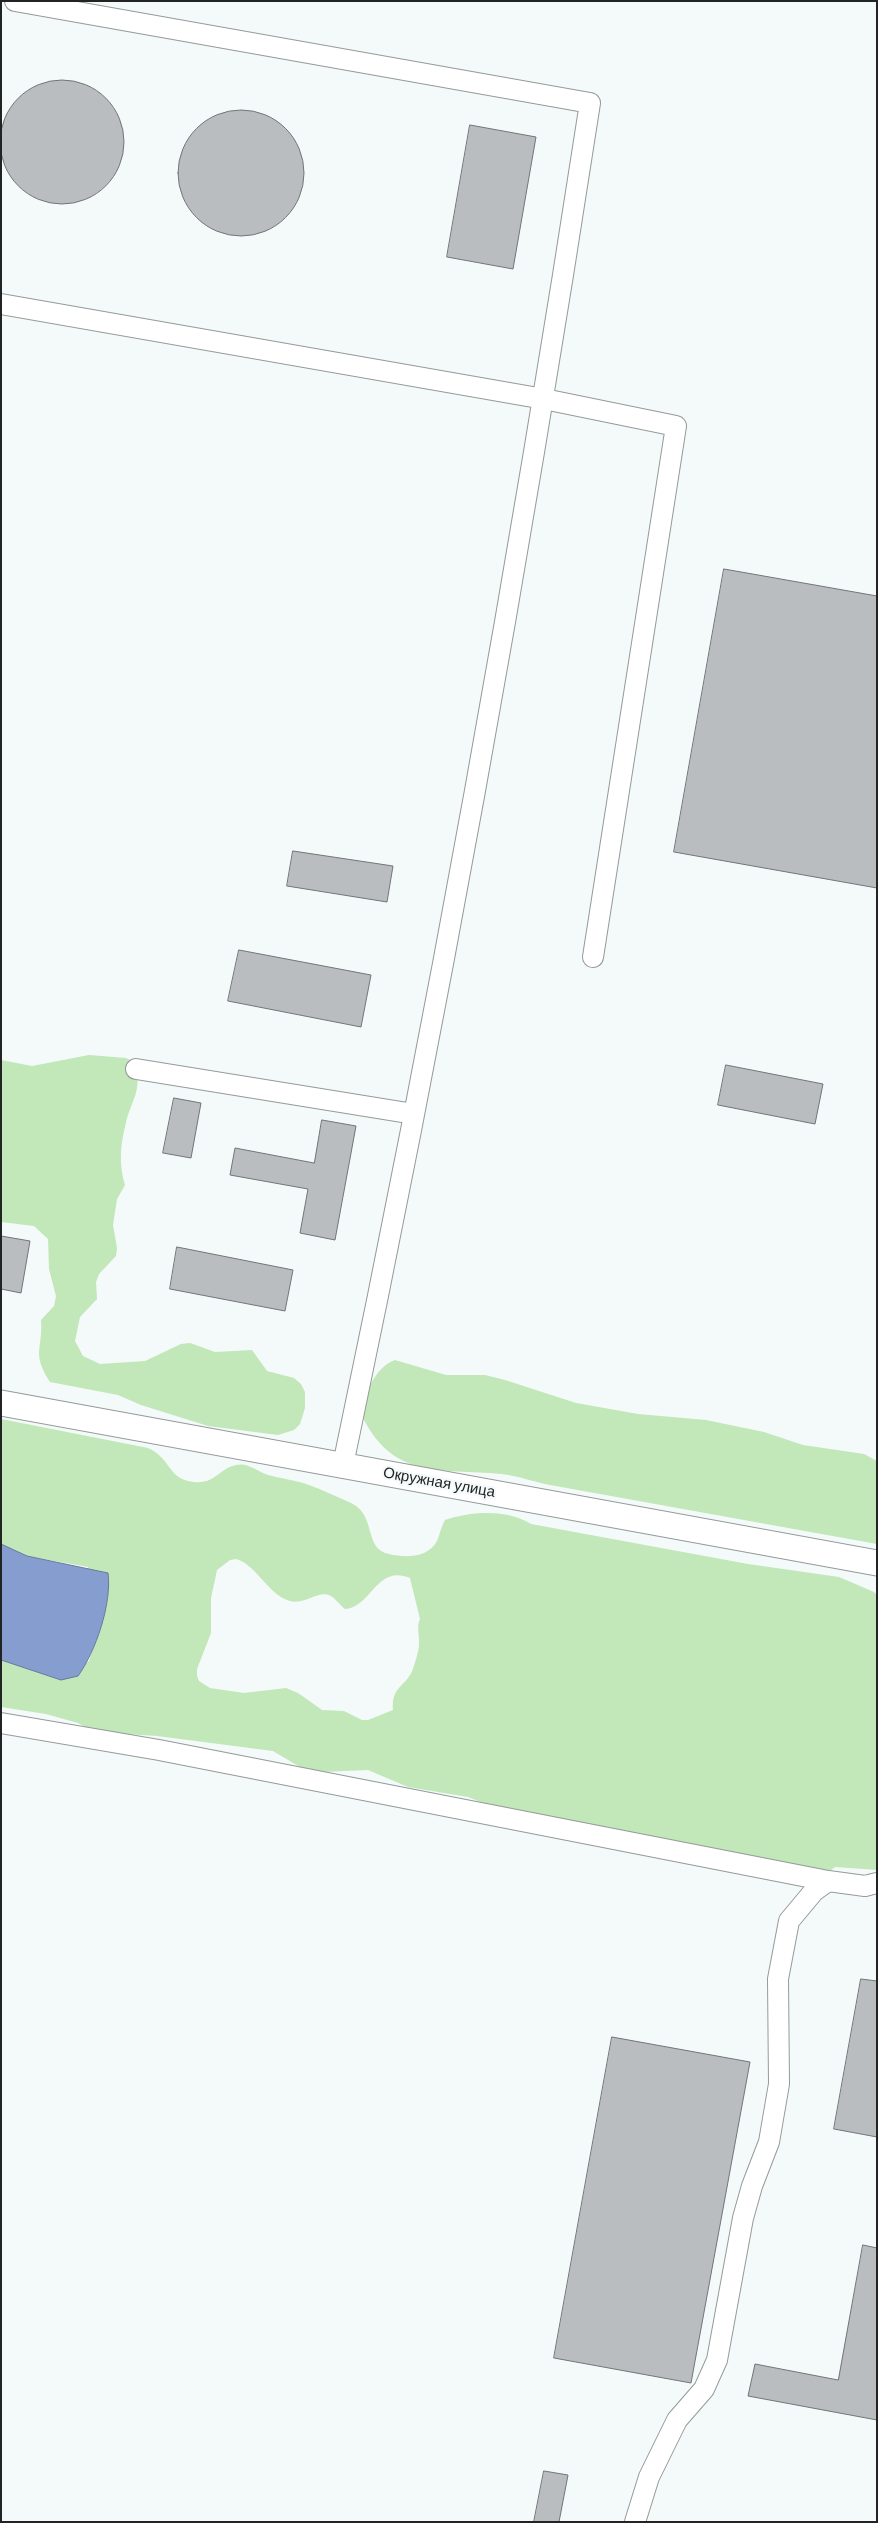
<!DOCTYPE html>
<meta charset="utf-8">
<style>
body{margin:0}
#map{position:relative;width:878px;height:2523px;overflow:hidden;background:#f4f9fa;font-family:"Archivo Narrow",sans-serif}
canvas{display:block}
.frame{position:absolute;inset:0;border:2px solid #222424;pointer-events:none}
</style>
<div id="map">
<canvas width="878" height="2523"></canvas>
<div class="frame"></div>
</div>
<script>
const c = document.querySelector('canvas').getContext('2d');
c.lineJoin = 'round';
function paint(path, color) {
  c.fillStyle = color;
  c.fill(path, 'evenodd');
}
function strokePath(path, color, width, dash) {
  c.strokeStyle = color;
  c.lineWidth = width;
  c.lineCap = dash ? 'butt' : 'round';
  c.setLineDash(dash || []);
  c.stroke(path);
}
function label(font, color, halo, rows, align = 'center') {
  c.font = font + ' "Archivo Narrow",sans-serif';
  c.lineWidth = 4.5;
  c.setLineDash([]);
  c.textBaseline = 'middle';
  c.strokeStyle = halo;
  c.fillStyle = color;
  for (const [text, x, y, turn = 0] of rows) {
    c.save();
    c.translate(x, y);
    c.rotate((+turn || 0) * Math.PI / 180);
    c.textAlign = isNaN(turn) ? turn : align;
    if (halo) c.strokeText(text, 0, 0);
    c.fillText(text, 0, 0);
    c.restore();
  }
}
paint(new Path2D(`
 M 89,1055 L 126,1058 L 134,1062 C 144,1092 130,1100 125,1127 C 120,1146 119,1166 125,1185 L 117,1199 L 113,1225 L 117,1248 L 116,1256 L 99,1274 L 96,1282 L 97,1299 L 80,1317 L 75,1341 L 83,1356 L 100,1364 L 145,1361 L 181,1344 L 190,1343 L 215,1352 L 252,1350 L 267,1371 L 294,1378 L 301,1384 L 305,1392 L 305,1408 L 300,1424 L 294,1430 L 278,1435 L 208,1426 L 141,1405 L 118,1395 L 50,1382 C 31,1352 43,1351 41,1320 L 54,1306 L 56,1296 L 49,1269 L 48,1239 L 34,1226 L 1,1222 L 1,1060 L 32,1066 Z
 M 395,1360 L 446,1375 L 485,1375 L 505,1380 L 576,1403 L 638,1414 L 706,1420 L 764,1432 L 803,1445 L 864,1454 L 877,1461 L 877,1544 L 550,1485 C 534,1482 519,1476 502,1474 C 439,1468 392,1481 360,1412 C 366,1393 375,1367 395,1360 Z
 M 1,1419 L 148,1448 C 169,1457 169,1477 188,1481 C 215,1487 217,1469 236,1465 C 248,1462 258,1472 268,1475 C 282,1479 296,1480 309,1485 C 323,1490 337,1497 351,1503 C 377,1515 363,1549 389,1554 C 405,1558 428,1558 437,1541 C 440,1534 441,1527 445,1520 C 471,1511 507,1509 531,1524 L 748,1564 L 839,1577 L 874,1592 L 877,1595 L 877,1870 L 835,1867 L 830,1871 L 491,1806 L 468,1797 L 408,1787 L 368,1770 L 321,1772 L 305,1770 L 273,1751 L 157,1736 L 95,1732 L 78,1723 L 46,1714 L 1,1707 L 1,1660 L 61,1680 L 89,1661 L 100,1626 L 88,1567 L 27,1556 L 1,1544 ZM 236,1559 C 255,1564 267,1592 287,1600 C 305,1607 317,1589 331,1596 C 336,1599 340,1605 345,1609 C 371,1608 376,1564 410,1578 L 420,1619 C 416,1628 420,1636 419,1646 C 418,1654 415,1662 413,1669 C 406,1687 391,1686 393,1710 L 368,1720 L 362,1720 L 344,1711 L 322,1710 L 298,1693 L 286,1688 L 244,1693 L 210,1688 L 199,1681 L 197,1676 L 197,1669 L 211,1633 L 211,1598 L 217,1570 L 230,1560 Z`), '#c2e7b8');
const water = new Path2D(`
 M 1,1544 L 27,1556 L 108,1573 C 112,1603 96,1651 78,1676 L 61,1680 L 1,1660 Z`);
paint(water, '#869ecf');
strokePath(water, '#68799c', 1);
const building = new Path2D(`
 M0 142a62 62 0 1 1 124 0a62 62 0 1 1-124 0Z
 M178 173a63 63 0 1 1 126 0a63 63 0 1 1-126 0Z
 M 470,125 L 536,137 L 513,269 L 447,257 Z
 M 724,569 L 877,596 L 877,888 L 674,852 Z
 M 293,851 L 393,866 L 387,902 L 287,886 Z
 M 239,950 L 371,975 L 361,1027 L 228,1001 Z
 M 726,1065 L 823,1084 L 815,1124 L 718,1105 Z
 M 174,1098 L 201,1103 L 191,1158 L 163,1153 Z
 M 322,1120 L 356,1126 L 335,1240 L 300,1233 L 308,1189 L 230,1175 L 235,1148 L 314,1163 Z
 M 1,1236 L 30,1241 L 21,1293 L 1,1289 Z
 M 177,1247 L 293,1270 L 285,1311 L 170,1289 Z
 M 861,1979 L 877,1981 L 877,2137 L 834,2129 Z
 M 612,2037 L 750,2062 L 691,2383 L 554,2358 Z
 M 863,2245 L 877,2248 L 877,2420 L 748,2396 L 755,2364 L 838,2380 Z
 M 544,2471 L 568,2475 L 559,2522 L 534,2522 Z`);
paint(building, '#b9bdc0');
strokePath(building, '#717577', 1);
const minor = new Path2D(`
 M 15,1 L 590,103 C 520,559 438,1014 343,1465
 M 1,304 L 544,399 L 676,426 L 593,957
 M 136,1069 L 414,1114
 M 1,1723 L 159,1750 L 828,1881 L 865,1886 L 877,1883
 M 635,2522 L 649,2477 L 677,2420 L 704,2389 L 717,2360 L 743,2218 L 752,2186 L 769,2142 L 779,2084 L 778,1979 L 789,1921 L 814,1891 L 828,1881`);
const major = new Path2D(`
 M 1,1403 L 877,1563`);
strokePath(minor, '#959a9a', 22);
strokePath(major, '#959a9a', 27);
strokePath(minor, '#fff', 20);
strokePath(major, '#fff', 25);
label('15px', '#222424', '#f4f9fa', [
 ["Окружная улица",439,1483,10]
]);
</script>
